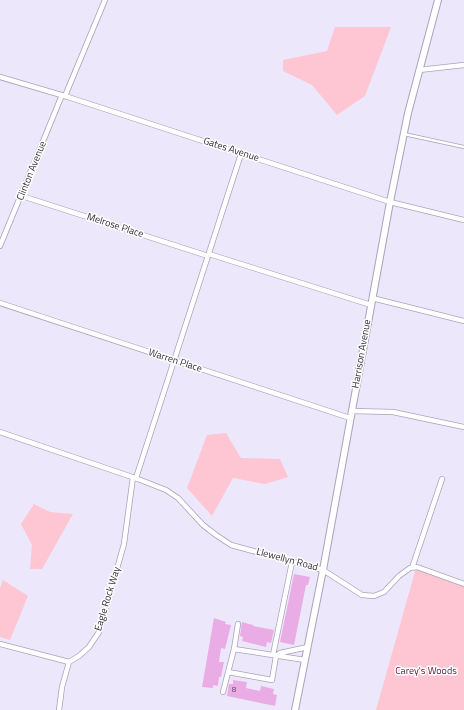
<!DOCTYPE html>
<style>
body{margin:0}
canvas{display:block;background:#ede7fc}
</style>
<canvas width="464" height="710"></canvas>
<script>
const c = document.querySelector('canvas').getContext('2d');
c.lineJoin = 'round';
function paint(path, color) {
  c.fillStyle = color;
  c.fill(path, 'evenodd');
}
function strokePath(path, color, width, dash) {
  c.strokeStyle = color;
  c.lineWidth = width;
  c.lineCap = dash ? 'butt' : 'round';
  c.setLineDash(dash || []);
  c.stroke(path);
}
function label(font, color, halo, rows, align = 'center') {
  c.font = font + ' "Titillium Web",sans-serif';
  c.lineWidth = 3;
  c.setLineDash([]);
  c.textBaseline = 'middle';
  c.strokeStyle = halo;
  c.fillStyle = color;
  for (const [text, x, y, turn = 0] of rows) {
    c.save();
    c.translate(x, y);
    c.rotate((+turn || 0) * Math.PI / 180);
    c.textAlign = isNaN(turn) ? turn : align;
    if (halo) c.strokeText(text, 0, 0);
    c.fillText(text, 0, 0);
    c.restore();
  }
}
paint(new Path2D(`
 M 335,27 L 391,27 L 365,96 L 337,115 L 312,85 L 283,71 L 283,60 L 327,51 Z
 M 226,433 L 241,458 L 280,459 L 288,477 L 265,484 L 233,478 L 212,516 L 187,488 L 207,435 Z
 M 34,504 L 50,512 L 73,514 L 42,569 L 30,569 L 32,545 L 21,524 Z
 M 416,568 L 464,584 L 464,710 L 376,710 Z
 M 3,580 L 28,596 L 10,640 L 0,637 L 0,588 Z`), '#fec5d3');
paint(new Path2D(`
 M 294,574 L 310,577 L 308,585 L 306,585 L 294,645 L 280,642 Z
 M 214,618 L 226,622 L 225,624 L 231,625 L 225,649 L 221,648 L 219,662 L 224,662 L 221,677 L 219,677 L 218,686 L 213,685 L 213,688 L 202,687 Z
 M 242,622 L 253,625 L 253,626 L 274,630 L 271,643 L 267,642 L 266,647 L 242,641 L 243,637 L 240,636 Z
 M 233,680 L 247,682 L 246,688 L 260,691 L 261,686 L 274,689 L 273,694 L 277,695 L 275,706 L 227,696 L 229,684 L 233,684 Z`), '#eaace4');
const service = new Path2D(`
 M 404,134 L 464,147`);
const minor = new Path2D(`
 M 419,70 L 464,65
 M 0,77 L 68,97 L 390,202 L 464,220
 M 65,96 L 105,0
 M 22,196 L 208,256
 M 0,246 L 62,95
 M 209,254 L 371,305
 M 372,298 L 464,321
 M 0,303 L 350,418
 M 351,411 L 393,412 L 464,427
 M 0,432 L 138,479 L 166,490 L 178,498 L 203,525 L 216,535 L 231,545 L 323,570 L 362,595 L 374,596 L 384,592 L 399,576 L 410,568 L 417,567 L 464,584
 M 136,478 L 241,154
 M 412,568 L 442,479
 M 0,644 L 69,662 L 79,656 L 89,647 L 99,632 L 124,544 L 133,477
 M 234,649 L 305,660
 M 273,655 L 292,562
 M 276,656 L 280,653 L 308,647
 M 228,672 L 272,680 L 276,656
 M 223,692 L 234,649 L 238,624
 M 59,710 L 62,687 L 69,662`);
const tertiary = new Path2D(`
 M 295,710 L 323,570 L 390,202 L 408,113 L 438,0`);
strokePath(service, '#a9a3bb', 4);
strokePath(minor, '#a9a3bb', 6);
strokePath(tertiary, '#a9a3bb', 8);
strokePath(service, '#fff', 2.5);
strokePath(minor, '#fff', 4.5);
strokePath(tertiary, '#fff', 6);
label('8px', '#5f4e63', null, [
 ["8",234,690]
]);
label('10px', '#312e38', '#fff', [
 ["Gates Avenue",231,150,18],
 ["Clinton Avenue",32,171,-68],
 ["Melrose Place",115,226,18],
 ["Harrison Avenue",362,354,-80],
 ["Warren Place",175,361,18],
 ["Llewellyn Road",287,560,15],
 ["Eagle Rock Way",108,599,-73]
]);
label('10px', '#6f0e37', '#fff', [
 ["Carey's Woods",426,672]
]);
</script>
